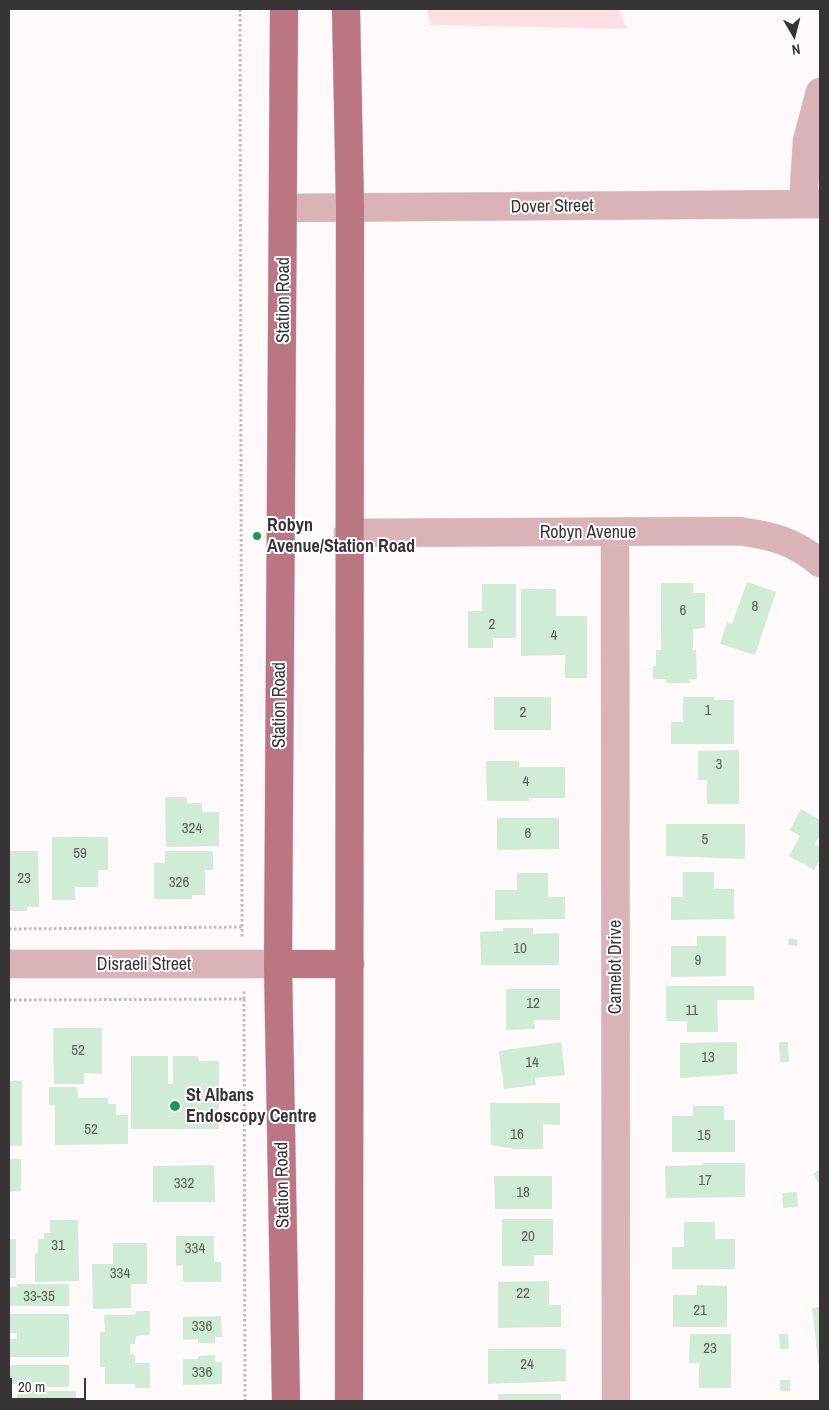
<!DOCTYPE html>
<style>
body{margin:0}
#map{position:relative;width:829px;height:1410px;overflow:hidden;background:#fff9f9;font-family:"Archivo Narrow",sans-serif}
canvas{display:block}
.frame{position:absolute;inset:0;border:10px solid #383435;pointer-events:none}
.north{position:absolute;left:769px;top:10px;width:50px;height:50px;-webkit-text-stroke:4px #fff;paint-order:stroke;rotate:172deg;font-size:14px;font-weight:700;line-height:20px;text-align:center;color:#383435}
.north::after{content:'';display:block;margin:auto;width:18px;height:22px;background:#383435;clip-path:polygon(50% 0,100% 100%,50% 72%,0 100%)}
.scale{position:absolute;left:10px;top:1378px;width:76px;height:22px;box-sizing:border-box;border:2px solid #383435;border-top:0;padding-left:6px;font-size:15px;line-height:18px;white-space:nowrap;color:#383435;-webkit-text-stroke:4px #fff;paint-order:stroke}
</style>
<div id="map">
<canvas width="829" height="1410"></canvas>
<div class="frame"></div>
<div class="north">N</div>
<div class="scale">20 m</div>
</div>
<script>
const c = document.querySelector('canvas').getContext('2d');
c.lineJoin = 'round';
function paint(path, color) {
  c.fillStyle = color;
  c.fill(path, 'evenodd');
}
function strokePath(path, color, width, dash) {
  c.strokeStyle = color;
  c.lineWidth = width;
  c.lineCap = dash ? 'butt' : 'round';
  c.setLineDash(dash || []);
  c.stroke(path);
}
function label(font, color, halo, rows, align = 'center') {
  c.font = font + ' "Archivo Narrow",sans-serif';
  c.lineWidth = 4;
  c.setLineDash([]);
  c.textBaseline = 'middle';
  c.strokeStyle = halo;
  c.fillStyle = color;
  for (const [text, x, y, turn = 0] of rows) {
    c.save();
    c.translate(x, y);
    c.rotate((+turn || 0) * Math.PI / 180);
    c.textAlign = isNaN(turn) ? turn : align;
    if (halo) c.strokeText(text, 0, 0);
    c.fillText(text, 0, 0);
    c.restore();
  }
}
paint(new Path2D(`
 M 427,9 L 619,9 L 627,29 L 430,25 Z`), '#fde0e4');
paint(new Path2D(`
 M 747,582 L 776,592 L 755,655 L 720,644 L 727,622 L 732,624 Z
 M 661,583 L 693,583 L 693,593 L 705,593 L 705,628 L 693,629 L 693,650 L 696,650 L 697,679 L 690,679 L 690,683 L 666,683 L 666,679 L 653,679 L 653,666 L 656,666 L 656,650 L 661,650 Z
 M 482,584 L 516,584 L 516,638 L 493,638 L 493,648 L 468,648 L 468,611 L 482,611 Z
 M 521,589 L 556,589 L 556,616 L 587,616 L 587,678 L 565,678 L 565,655 L 521,656 Z
 M 494,697 L 551,697 L 551,730 L 494,730 Z
 M 683,697 L 714,697 L 714,700 L 734,700 L 734,744 L 671,744 L 671,722 L 683,722 Z
 M 739,750 L 739,804 L 707,804 L 707,780 L 698,780 L 698,751 Z
 M 486,761 L 519,761 L 519,767 L 565,767 L 565,798 L 529,798 L 529,801 L 487,801 Z
 M 165,797 L 187,797 L 187,803 L 202,803 L 202,812 L 219,812 L 219,846 L 166,847 Z
 M 801,809 L 820,820 L 820,835 L 815,844 L 820,847 L 820,859 L 814,870 L 789,856 L 800,836 L 790,830 Z
 M 497,818 L 559,818 L 559,849 L 497,850 Z
 M 666,824 L 745,824 L 745,859 L 666,856 Z
 M 52,837 L 108,837 L 108,870 L 98,870 L 98,887 L 75,887 L 75,900 L 52,900 Z
 M 9,851 L 38,851 L 39,907 L 27,907 L 27,911 L 9,911 Z
 M 165,851 L 213,851 L 213,870 L 205,870 L 205,895 L 192,895 L 192,899 L 154,899 L 154,863 L 165,863 Z
 M 683,872 L 714,872 L 714,889 L 734,889 L 734,919 L 671,920 L 671,897 L 683,897 Z
 M 517,873 L 548,873 L 548,897 L 565,897 L 565,919 L 495,920 L 495,890 L 517,890 Z
 M 503,928 L 533,928 L 533,934 L 559,933 L 559,965 L 481,965 L 480,932 L 503,931 Z
 M 697,936 L 726,936 L 726,976 L 671,977 L 671,946 L 697,946 Z
 M 789,938 L 798,940 L 797,946 L 788,945 Z
 M 666,986 L 754,986 L 754,1000 L 717,1000 L 718,1032 L 687,1032 L 687,1021 L 666,1021 Z
 M 506,989 L 560,989 L 560,1020 L 534,1020 L 535,1029 L 506,1030 Z
 M 53,1028 L 102,1028 L 102,1074 L 84,1073 L 84,1084 L 54,1084 Z
 M 561,1042 L 565,1075 L 535,1078 L 536,1085 L 504,1089 L 499,1051 Z
 M 737,1042 L 737,1074 L 680,1078 L 680,1043 Z
 M 779,1042 L 788,1042 L 789,1062 L 780,1062 Z
 M 131,1056 L 168,1056 L 168,1084 L 173,1084 L 173,1056 L 198,1056 L 199,1061 L 219,1061 L 219,1129 L 131,1129 Z
 M 9,1081 L 22,1081 L 22,1146 L 9,1146 Z
 M 49,1087 L 77,1087 L 78,1098 L 108,1098 L 108,1104 L 116,1104 L 116,1115 L 128,1115 L 128,1144 L 55,1145 L 55,1105 L 49,1105 Z
 M 490,1103 L 560,1103 L 560,1125 L 543,1124 L 543,1149 L 515,1149 L 491,1145 Z
 M 693,1106 L 724,1106 L 724,1120 L 735,1120 L 735,1152 L 672,1152 L 672,1116 L 693,1116 Z
 M 9,1159 L 21,1159 L 21,1191 L 9,1192 Z
 M 703,1163 L 745,1163 L 745,1197 L 666,1198 L 665,1166 L 703,1165 Z
 M 214,1165 L 215,1202 L 153,1202 L 153,1166 Z
 M 820,1169 L 820,1185 L 813,1174 Z
 M 494,1176 L 552,1176 L 552,1209 L 495,1209 Z
 M 797,1192 L 798,1207 L 783,1208 L 782,1193 Z
 M 502,1219 L 553,1219 L 553,1255 L 534,1255 L 534,1266 L 502,1266 Z
 M 50,1220 L 78,1220 L 79,1281 L 35,1282 L 35,1253 L 38,1253 L 38,1239 L 44,1239 L 44,1233 L 50,1233 Z
 M 684,1222 L 715,1222 L 715,1239 L 735,1239 L 735,1269 L 672,1269 L 672,1247 L 684,1247 Z
 M 176,1236 L 214,1236 L 214,1262 L 221,1262 L 221,1282 L 183,1282 L 183,1265 L 176,1266 Z
 M 9,1239 L 16,1239 L 16,1278 L 9,1278 Z
 M 113,1243 L 147,1243 L 147,1284 L 131,1284 L 131,1308 L 93,1309 L 92,1264 L 113,1264 Z
 M 549,1281 L 549,1305 L 561,1305 L 561,1327 L 498,1328 L 498,1282 Z
 M 17,1284 L 69,1284 L 69,1306 L 9,1306 L 9,1287 L 17,1287 Z
 M 697,1285 L 727,1286 L 727,1327 L 673,1327 L 673,1295 L 697,1295 Z
 M 820,1307 L 820,1369 L 819,1369 L 812,1308 Z
 M 136,1311 L 150,1311 L 150,1335 L 136,1336 L 135,1344 L 130,1344 L 130,1354 L 135,1355 L 135,1363 L 150,1363 L 150,1388 L 135,1388 L 135,1384 L 105,1384 L 105,1367 L 100,1367 L 100,1332 L 105,1332 L 104,1315 L 135,1315 Z
 M 9,1314 L 69,1314 L 69,1357 L 9,1357 L 9,1339 L 17,1339 L 17,1333 L 9,1333 Z
 M 221,1316 L 222,1337 L 215,1337 L 215,1343 L 198,1343 L 198,1339 L 183,1340 L 183,1317 Z
 M 690,1334 L 731,1334 L 731,1388 L 699,1388 L 699,1363 L 689,1363 Z
 M 779,1334 L 788,1334 L 789,1349 L 780,1349 Z
 M 488,1349 L 566,1349 L 566,1381 L 488,1384 Z
 M 215,1355 L 215,1362 L 222,1362 L 222,1384 L 183,1385 L 183,1359 L 198,1359 L 198,1356 Z
 M 9,1365 L 69,1365 L 69,1387 L 33,1387 L 34,1391 L 76,1391 L 76,1401 L 17,1401 L 17,1384 L 9,1384 Z
 M 780,1380 L 790,1380 L 790,1391 L 780,1391 Z
 M 498,1394 L 561,1394 L 561,1401 L 498,1401 Z`), '#d0ebd6');
const minor = new Path2D(`
 M 803,204 L 807,141 L 820,92
 M 284,208 L 820,204
 M 348,533 L 739,531 C 773,536 794,541 820,563
 M 615,533 L 616,1401
 M 9,964 L 278,964`);
const primary = new Path2D(`
 M 284,9 L 278,964 L 286,1401
 M 346,9 L 350,208 L 349,1401
 M 278,964 L 350,964`);
strokePath(minor, '#dbd6d6', 29);
strokePath(primary, '#dbd6d6', 29);
strokePath(new Path2D(`
 M 240,9 L 242,927
 M 9,929 L 242,927 L 242,939
 M 244,999 L 245,1401
 M 9,1000 L 244,999 L 244,990`), '#c1bcbc', 3, [2.5, 2.5]);
strokePath(minor, '#dab3b9', 28);
strokePath(primary, '#ba7683', 28);
for (const [x, y, r, color] of [
 [257,536,5,"#229651"],
 [175,1106,6,"#229651"]
]) {
  const dot = new Path2D();
  dot.arc(x, y, r, 0, 2 * Math.PI);
  c.fillStyle = color;
  c.fill(dot);
  strokePath(dot, '#fff', 2);
}
label('15px', '#5e625d', null, [
 ["8",755,607],
 ["6",683,611],
 ["2",492,625],
 ["4",554,636],
 ["1",708,711],
 ["2",523,713],
 ["3",719,765],
 ["4",526,782],
 ["324",192,829],
 ["6",528,834],
 ["5",705,840],
 ["59",80,854],
 ["23",24,879],
 ["326",179,883],
 ["10",520,949],
 ["9",698,961],
 ["12",533,1004],
 ["11",692,1011],
 ["52",78,1051],
 ["13",708,1058],
 ["14",532,1063],
 ["52",91,1130],
 ["16",517,1135],
 ["15",704,1136],
 ["17",705,1181],
 ["332",184,1184],
 ["18",523,1193],
 ["20",528,1237],
 ["31",58,1246],
 ["334",195,1249],
 ["334",120,1274],
 ["22",523,1294],
 ["33-35",39,1297],
 ["21",700,1311],
 ["336",202,1327],
 ["23",710,1349],
 ["24",527,1365],
 ["336",202,1373]
]);
label('18px', '#383435', '#fff', [
 ["Dover Street",552,207,-1],
 ["Station Road",284,300,-90],
 ["Robyn Avenue",588,533],
 ["Station Road",280,705,-90],
 ["Disraeli Street",144,965],
 ["Camelot Drive",616,967,-90],
 ["Station Road",283,1185,-91]
]);
label('bold 18px', '#383435', '#fff', [
 ["Robyn",267,526],
 ["Avenue/Station Road",267,547],
 ["St Albans",186,1096],
 ["Endoscopy Centre",186,1117]
], 'left');
</script>
